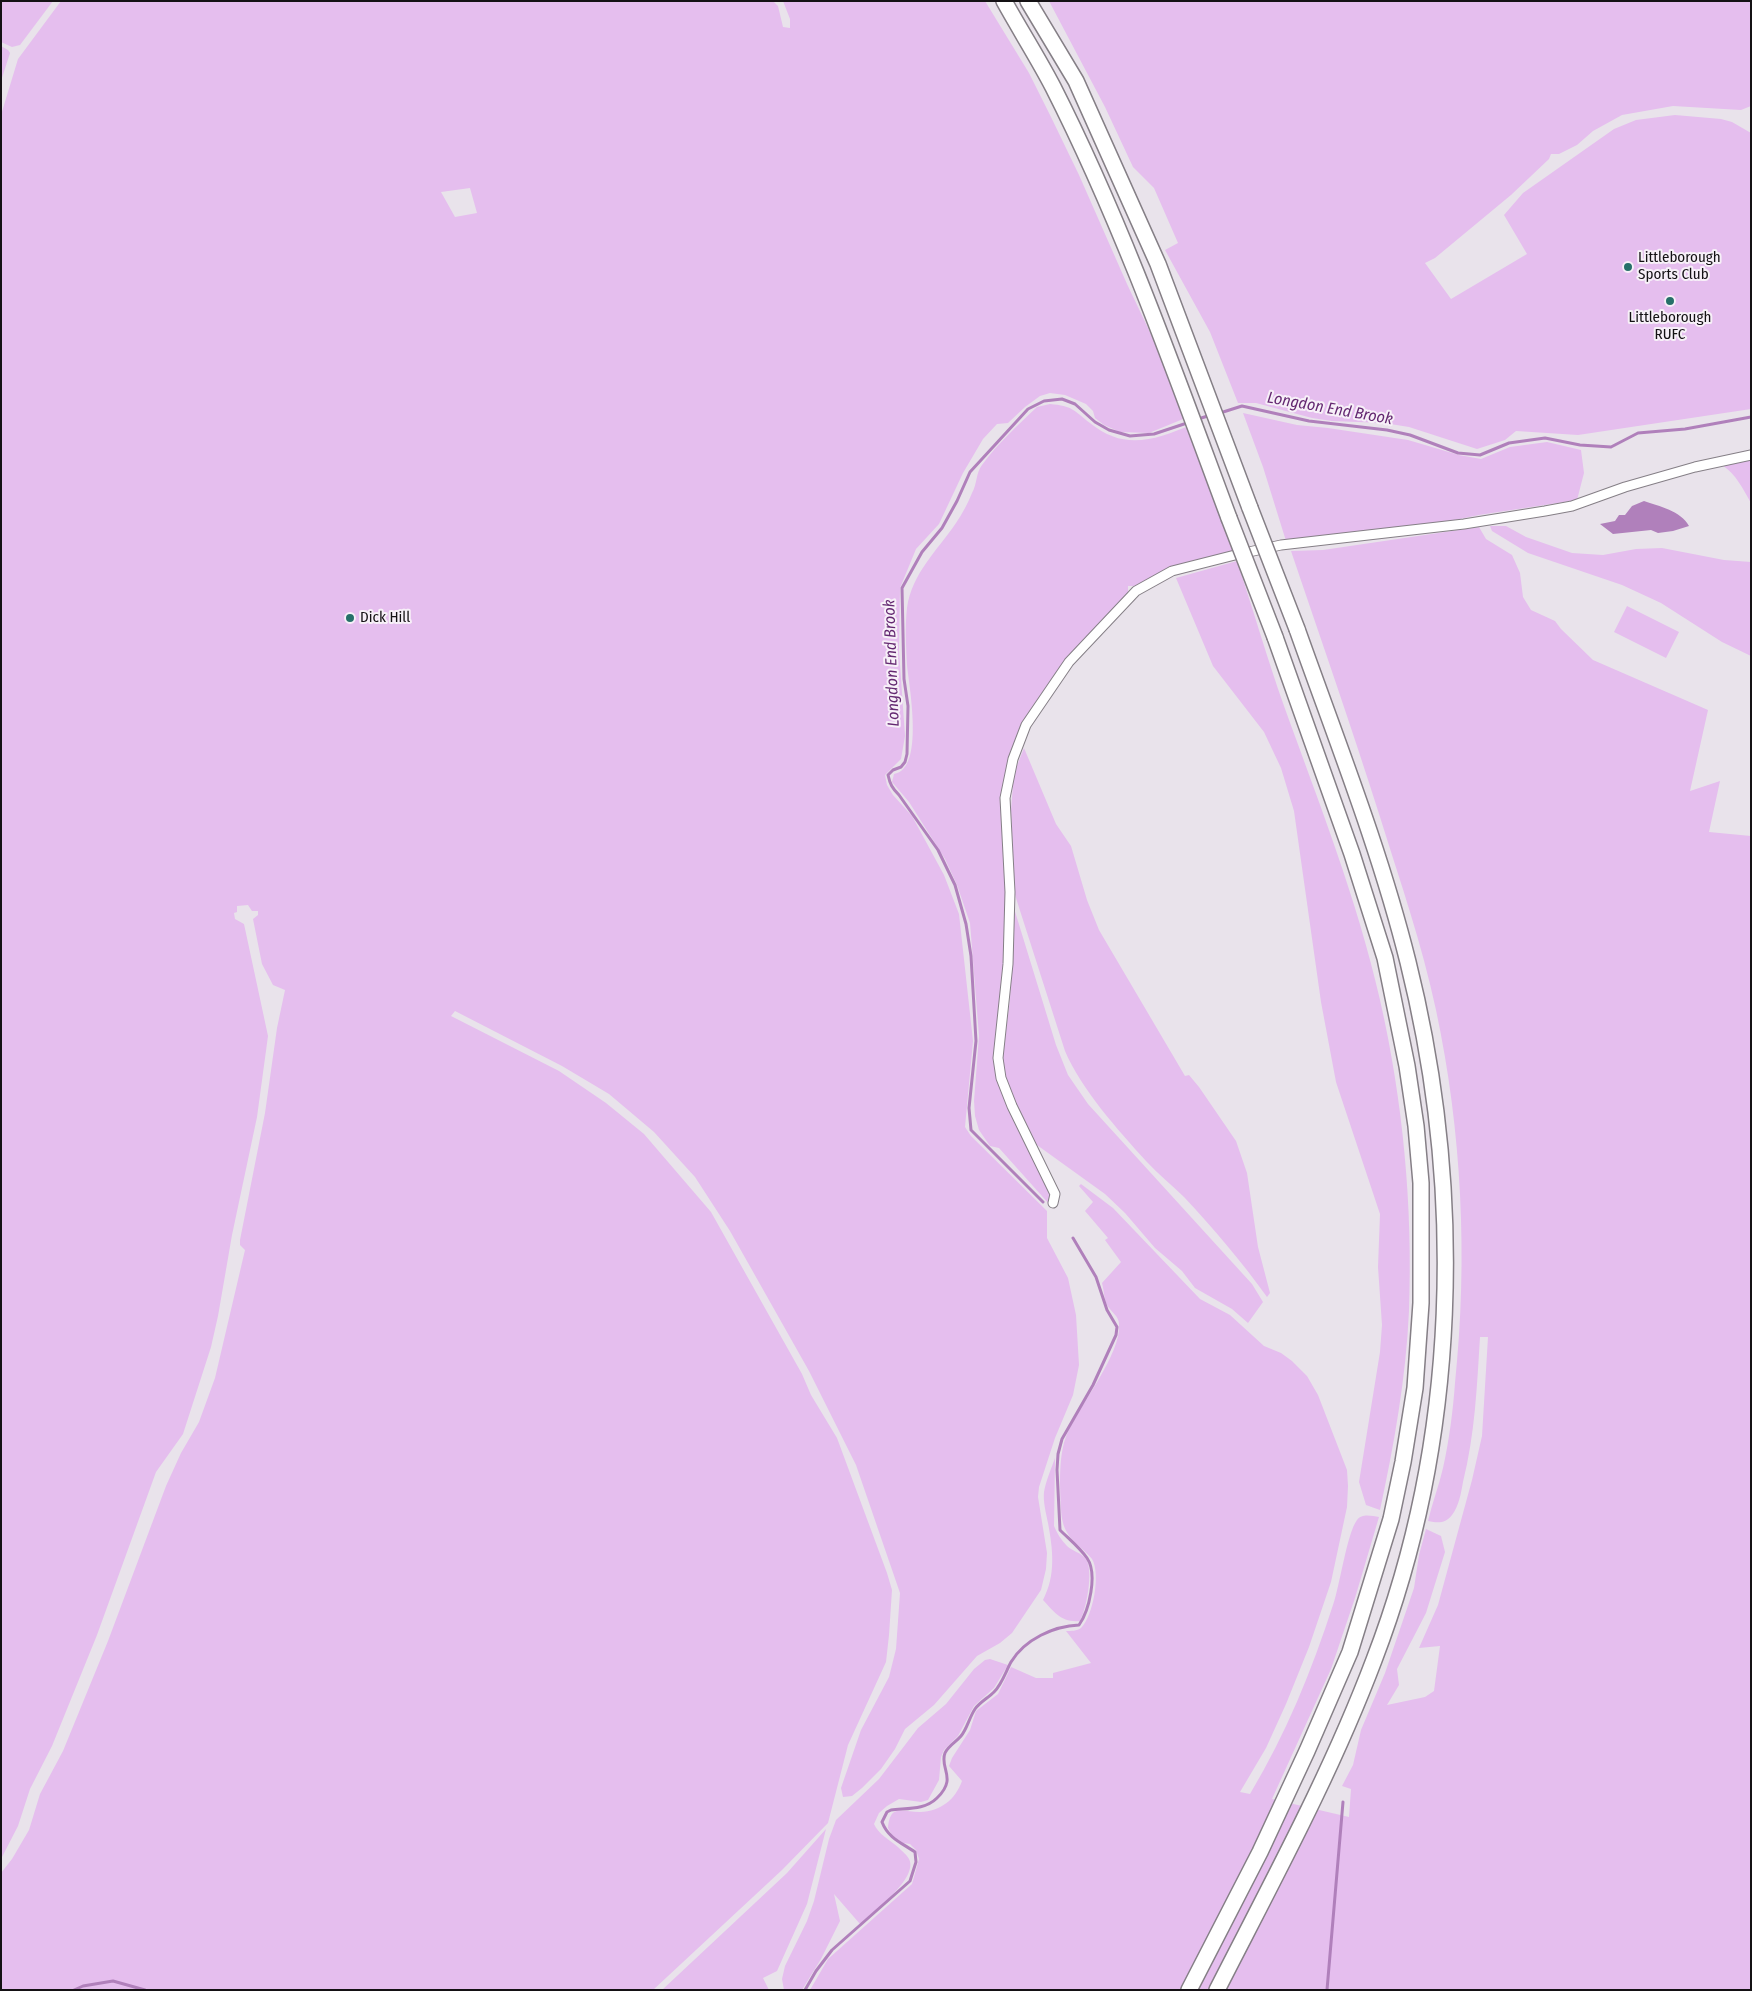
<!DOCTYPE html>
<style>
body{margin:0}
#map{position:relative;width:1752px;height:1991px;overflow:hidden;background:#e9e3eb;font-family:"Fira Sans Condensed",sans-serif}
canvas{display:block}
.frame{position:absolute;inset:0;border:2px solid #141114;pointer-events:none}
</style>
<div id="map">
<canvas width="1752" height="1991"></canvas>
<div class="frame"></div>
</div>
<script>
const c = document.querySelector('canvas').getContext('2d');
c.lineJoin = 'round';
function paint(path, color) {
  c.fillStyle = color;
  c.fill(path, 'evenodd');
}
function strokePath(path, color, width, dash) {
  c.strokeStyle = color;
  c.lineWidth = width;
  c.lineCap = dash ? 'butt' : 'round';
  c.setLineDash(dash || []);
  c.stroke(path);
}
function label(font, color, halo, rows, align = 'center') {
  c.font = font + ' "Fira Sans Condensed",sans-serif';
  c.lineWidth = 4;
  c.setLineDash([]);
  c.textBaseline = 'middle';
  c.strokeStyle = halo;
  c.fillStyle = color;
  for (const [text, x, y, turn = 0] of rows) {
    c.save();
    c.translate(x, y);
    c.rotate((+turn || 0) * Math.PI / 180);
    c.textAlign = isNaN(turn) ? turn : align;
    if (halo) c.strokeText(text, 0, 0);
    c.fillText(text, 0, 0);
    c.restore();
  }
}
paint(new Path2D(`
 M 1,1 L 53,1 L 20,45 L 12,47 L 1,42 Z
 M 61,1 L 773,1 L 778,6 L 783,27 L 790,28 L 790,19 L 783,1 L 985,1 L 1029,73 L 1051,117 L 1079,175 L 1127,284 L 1158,349 L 1188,417 L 1149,433 L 1120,432 L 1104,425 L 1095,418 L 1093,411 L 1086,404 L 1065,395 L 1050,393 L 1040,396 L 1025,407 L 1008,423 L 997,424 L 983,439 L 963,473 L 939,524 L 916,549 L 900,588 L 899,650 L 905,736 L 901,759 L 885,775 L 887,785 L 893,795 L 912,816 L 944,875 L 959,914 L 973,1041 L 965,1127 L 971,1136 L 1047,1211 L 1047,1238 L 1068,1278 L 1076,1315 L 1079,1365 L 1073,1395 L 1055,1438 L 1039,1487 L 1038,1497 L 1047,1553 L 1046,1569 L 1041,1590 L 1012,1633 L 1000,1643 L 977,1656 L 934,1705 L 905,1729 L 895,1749 L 881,1769 L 862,1788 L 852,1796 L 843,1797 L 841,1788 L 861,1730 L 889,1677 L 896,1649 L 900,1593 L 856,1465 L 809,1371 L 730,1231 L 695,1177 L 654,1132 L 609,1094 L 562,1066 L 455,1011 L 451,1016 L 559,1071 L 606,1103 L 644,1134 L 711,1212 L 802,1374 L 811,1395 L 837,1438 L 887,1573 L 892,1590 L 889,1635 L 886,1662 L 848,1745 L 828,1823 L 782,1870 L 653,1990 L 1,1990 L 1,1873 L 12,1859 L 29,1830 L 40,1794 L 63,1751 L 108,1641 L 166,1486 L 181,1453 L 199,1422 L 215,1378 L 245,1250 L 240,1245 L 240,1240 L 265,1113 L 277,1028 L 285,990 L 273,985 L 262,964 L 253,919 L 258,915 L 258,911 L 252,911 L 248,905 L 237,906 L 237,912 L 234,913 L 235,919 L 244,924 L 268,1036 L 257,1117 L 232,1235 L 218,1316 L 211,1347 L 183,1434 L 156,1472 L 97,1635 L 52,1746 L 30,1789 L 18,1826 L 1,1859 L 1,115 L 18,59 ZM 470,188 L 477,213 L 455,217 L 441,192 Z
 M 1049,1 L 1751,1 L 1751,106 L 1741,110 L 1673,106 L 1622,115 L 1593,131 L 1577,145 L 1559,154 L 1551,154 L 1549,159 L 1511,195 L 1435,258 L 1425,263 L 1451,299 L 1527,254 L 1504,215 L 1523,193 L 1614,129 L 1636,120 L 1675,115 L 1721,119 L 1732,122 L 1751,133 L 1751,409 L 1578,435 L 1516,431 L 1505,440 L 1477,449 L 1409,427 L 1384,423 L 1332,421 L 1312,418 L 1256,403 L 1238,403 L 1210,332 L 1165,250 L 1178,243 L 1154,188 L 1133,167 L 1105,107 Z
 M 1,46 L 8,50 L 10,53 L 1,81 Z
 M 1050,404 C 1073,406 1073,410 1090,423 C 1124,451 1155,440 1191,425 L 1235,551 L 1158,574 L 1134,586 L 1128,586 L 1128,595 L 1061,665 L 1031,709 L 1011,750 L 1004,777 L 1003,799 L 1007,900 L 1004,984 L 996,1059 L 1051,1188 L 1050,1205 L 999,1148 L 990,1146 L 979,1130 L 975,1116 L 974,1101 L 979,1036 L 970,923 L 957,885 L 945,859 L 909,802 L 892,782 L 894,774 C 925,769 909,686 907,665 C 906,647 905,625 907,608 C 912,573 937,551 956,523 C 962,514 968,503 972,493 C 977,485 976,472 982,465 C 997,444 1018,425 1037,407 Z
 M 1243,413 L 1297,425 L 1328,428 L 1408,440 L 1459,455 L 1481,459 L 1510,447 L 1547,442 L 1581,450 L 1584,473 L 1577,500 L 1479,515 L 1411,529 L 1286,541 L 1263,467 Z
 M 1751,459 L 1751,503 C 1743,489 1736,474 1722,465 Z
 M 1490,526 L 1506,526 L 1526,537 L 1572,553 L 1603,555 L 1636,549 L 1662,548 L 1724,560 L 1751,562 L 1751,656 L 1722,642 L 1661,603 L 1622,585 L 1528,553 L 1492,531 Z
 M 1479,527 L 1486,539 L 1512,555 L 1520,573 L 1523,597 L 1531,610 L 1555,621 L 1561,629 L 1593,660 L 1708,710 L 1690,791 L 1720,781 L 1709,832 L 1751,836 L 1751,1990 L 810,1990 L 828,1959 L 912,1884 L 919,1859 L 916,1850 L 910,1844 L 903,1843 L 892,1835 L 888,1828 C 890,1803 902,1812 920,1812 C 941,1811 955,1800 962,1781 L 949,1766 L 952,1758 L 970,1730 L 976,1711 L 998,1694 L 1011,1667 L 1036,1678 L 1053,1678 L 1053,1673 L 1091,1663 L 1066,1631 C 1071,1631 1077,1631 1081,1628 C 1093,1616 1101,1574 1092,1559 C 1089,1555 1085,1552 1081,1548 C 1068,1536 1062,1529 1061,1509 C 1060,1486 1058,1456 1067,1434 C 1079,1406 1122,1353 1119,1324 C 1119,1316 1111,1312 1107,1305 C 1104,1299 1104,1290 1102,1283 L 1121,1262 L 1105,1240 L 1108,1238 L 1085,1211 L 1093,1202 L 1079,1186 L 1081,1184 L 1113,1208 L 1200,1299 L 1230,1315 L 1264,1346 L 1281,1353 L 1292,1361 L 1307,1376 L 1318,1395 L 1347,1470 L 1348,1486 L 1347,1507 L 1331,1582 L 1309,1647 L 1286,1704 L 1266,1748 L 1240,1792 L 1250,1794 C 1286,1734 1312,1670 1333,1605 C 1340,1585 1347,1533 1357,1520 C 1362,1513 1372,1516 1379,1517 L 1355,1598 L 1331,1669 L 1272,1799 L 1349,1817 L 1351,1789 L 1342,1786 L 1353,1765 L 1361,1730 L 1385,1673 L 1414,1588 L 1419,1555 L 1426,1529 L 1441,1536 L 1445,1552 L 1435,1584 L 1426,1613 L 1397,1669 L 1399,1685 L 1387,1705 L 1425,1697 L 1434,1691 L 1440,1646 L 1419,1648 L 1438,1605 L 1472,1480 L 1482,1436 L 1488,1337 L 1480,1337 C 1477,1386 1475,1434 1463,1482 C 1461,1493 1459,1506 1452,1515 C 1445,1524 1438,1523 1428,1521 C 1432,1503 1439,1486 1443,1468 C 1449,1441 1453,1411 1455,1383 C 1468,1259 1462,1132 1436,1010 C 1422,944 1400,881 1380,817 C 1352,728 1321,640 1291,551 L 1323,550 Z
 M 1237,561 C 1253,609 1267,658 1284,706 C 1319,803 1357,899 1380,1000 C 1403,1101 1413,1207 1409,1311 C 1406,1378 1394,1445 1380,1510 L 1366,1505 L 1359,1482 L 1380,1352 L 1382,1325 L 1378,1267 L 1380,1214 L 1336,1082 L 1321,1002 L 1294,811 L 1281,768 L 1264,732 L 1213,666 L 1176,578 Z
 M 1627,606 L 1679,632 L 1666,658 L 1614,632 Z
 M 1024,748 L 1056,824 L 1071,846 L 1087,900 L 1099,930 L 1185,1076 L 1189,1075 L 1199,1087 L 1236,1141 L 1247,1173 L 1258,1247 L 1270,1293 L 1267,1297 C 1242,1262 1214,1229 1184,1197 C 1172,1185 1158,1174 1146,1161 C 1118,1130 1081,1089 1065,1051 L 1015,895 L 1011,810 L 1014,773 Z
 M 1013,905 L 1056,1045 L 1068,1075 L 1088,1104 L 1252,1284 L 1263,1302 L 1248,1323 L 1232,1309 L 1195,1288 L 1182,1271 L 1155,1248 L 1125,1213 L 1105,1194 L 1030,1140 L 1006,1085 L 1002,1062 L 1010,999 Z
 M 1055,1458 L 1054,1526 C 1057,1533 1061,1540 1067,1546 C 1072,1551 1082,1553 1086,1559 C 1094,1571 1086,1610 1080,1621 C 1062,1623 1054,1612 1043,1600 C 1056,1575 1053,1550 1048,1523 C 1046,1513 1043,1502 1044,1492 C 1046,1481 1051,1469 1055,1458 Z
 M 990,1659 L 1008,1665 L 994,1688 L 974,1706 L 958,1736 L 944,1750 L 941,1757 L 939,1780 L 928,1800 L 921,1802 L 899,1799 L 887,1806 L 879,1813 L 874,1824 C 878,1834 890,1840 899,1848 C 902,1851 907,1855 909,1859 C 919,1878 873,1912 860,1924 L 834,1894 L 840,1921 L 821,1959 L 802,1990 L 784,1990 L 782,1979 L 785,1966 L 807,1921 L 814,1901 L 829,1839 L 836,1820 L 879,1779 L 918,1728 L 946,1704 L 974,1669 L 985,1660 Z
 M 826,1829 L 807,1904 L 777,1971 L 763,1978 L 769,1990 L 662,1990 L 787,1873 Z`), '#e5beee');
paint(new Path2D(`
 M 1644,501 C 1659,506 1681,511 1689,526 L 1673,531 L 1658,533 L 1651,530 L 1613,534 L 1600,524 L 1615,521 L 1619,515 L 1625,515 L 1632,506 Z`), '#b080bb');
strokePath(new Path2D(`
 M 1220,413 L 1242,406 L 1309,421 L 1387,430 L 1410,435 L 1458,453 L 1480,455 L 1509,443 L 1545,438 L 1580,445 L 1611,447 L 1638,433 L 1685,429 L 1751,417
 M 1198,419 L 1211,415
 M 1043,1202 L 971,1130 L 969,1108 L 976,1041 L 971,956 L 966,924 L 955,885 L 938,850 L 899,795 C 892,788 890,784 888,775 L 893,770 L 901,767 L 905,762 L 907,754 L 908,706 L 904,679 L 902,588 L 922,552 L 942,528 L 957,501 L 970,472 L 1028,409 L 1044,401 L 1062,399 L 1075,404 L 1095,422 L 1109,430 L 1130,436 L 1154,434 L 1190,422
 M 74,1990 L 83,1986 L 113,1981 L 145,1990
 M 805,1990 L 816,1971 L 832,1950 L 910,1881 L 916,1862 L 915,1852 C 902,1843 888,1838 882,1822 L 887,1812 L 891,1810 C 907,1808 925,1810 937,1798 C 958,1778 939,1768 945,1753 C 948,1746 956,1742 961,1736 C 967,1729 969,1718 975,1709 C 980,1702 988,1698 994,1692 C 1002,1684 1006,1671 1011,1662 C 1025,1639 1054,1626 1079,1625 C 1089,1611 1098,1574 1087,1558 C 1080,1548 1069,1539 1060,1530 L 1057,1470 L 1058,1454 L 1062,1439 L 1093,1385 L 1116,1335 L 1117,1327 L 1107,1310 L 1096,1277 L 1073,1238
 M 1327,1990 L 1343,1802`), '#b080bb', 3);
const street = new Path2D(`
 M 1053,1203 L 1055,1194 L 1012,1106 L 1001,1078 L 998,1058 L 1008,964 L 1010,892 L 1005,798 L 1013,759 L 1026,725 L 1069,662 L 1136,591 L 1172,571 L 1235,555 L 1281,545 L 1464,524 L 1545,511 L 1572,506 L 1625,487 L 1695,467 L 1751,455`);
const highway = new Path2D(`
 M 1004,1 C 1020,30 1038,58 1053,87 C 1123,225 1175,373 1229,518
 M 1028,1 L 1076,81 L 1158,264 L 1250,508
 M 1189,1990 L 1260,1852 L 1307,1751 L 1350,1652 L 1391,1519 L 1403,1462 L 1415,1388 L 1421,1303 L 1421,1183 L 1416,1126 L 1407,1066 L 1385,958 L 1352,854 L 1275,637
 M 1217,1990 C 1272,1882 1331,1774 1374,1660 C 1459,1439 1465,1191 1408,962 C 1380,849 1336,739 1297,629`);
strokePath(street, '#857f86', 11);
strokePath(highway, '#857f86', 18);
strokePath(street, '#fff', 9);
strokePath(highway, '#fff', 15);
const highwayBridge = new Path2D(`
 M 1250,508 L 1297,629
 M 1229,518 L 1275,637`);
strokePath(highwayBridge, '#857f86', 18, []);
strokePath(highwayBridge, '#fff', 15);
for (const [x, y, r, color] of [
 [1628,267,5,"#267069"],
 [1670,301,5,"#267069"],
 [350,618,5,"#267069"]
]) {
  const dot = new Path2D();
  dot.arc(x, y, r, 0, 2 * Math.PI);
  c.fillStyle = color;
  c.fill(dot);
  strokePath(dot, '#f7f0f8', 2);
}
label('15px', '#141114', '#f7f0f8', [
 ["Littleborough",1638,258],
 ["Sports Club",1638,275],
 ["Littleborough",1670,318,"center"],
 ["RUFC",1670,335,"center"],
 ["Dick Hill",360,618]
], 'left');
label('italic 16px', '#642871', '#f7f0f8', [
 ["Longdon End Brook",1330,409,10],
 ["Longdon End Brook",892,663,-92]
]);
</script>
